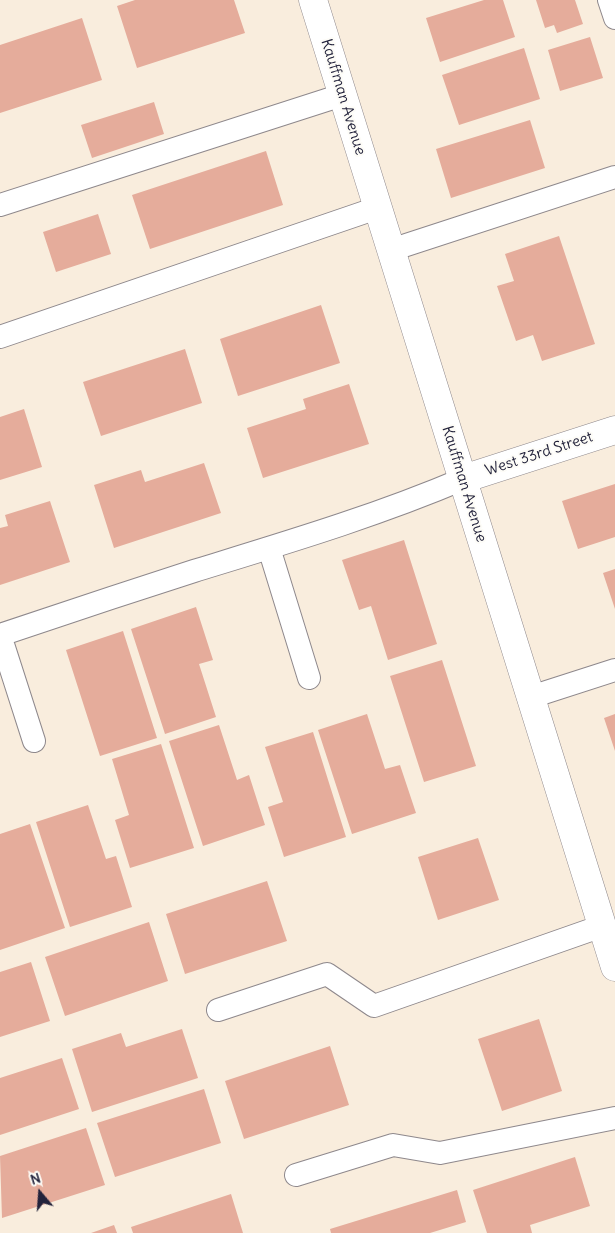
<!DOCTYPE html>
<style>
body{margin:0}
#map{position:relative;width:615px;height:1233px;overflow:hidden;background:#f9eddd;font-family:Delius,sans-serif}
canvas{display:block}
.north{position:absolute;left:15px;top:1168px;width:50px;height:50px;-webkit-text-stroke:4px #fdfcf7;paint-order:stroke;rotate:342deg;font-size:14px;font-weight:700;line-height:20px;text-align:center;color:#22223b}
.north::after{content:'';display:block;margin:auto;width:18px;height:22px;background:#22223b;clip-path:polygon(50% 0,100% 100%,50% 72%,0 100%)}
</style>
<div id="map">
<canvas width="615" height="1233"></canvas>
<div class="north">N</div>
</div>
<script>
const c = document.querySelector('canvas').getContext('2d');
c.lineJoin = 'round';
function paint(path, color) {
  c.fillStyle = color;
  c.fill(path, 'evenodd');
}
function strokePath(path, color, width, dash) {
  c.strokeStyle = color;
  c.lineWidth = width;
  c.lineCap = dash ? 'butt' : 'round';
  c.setLineDash(dash || []);
  c.stroke(path);
}
function label(font, color, halo, rows, align = 'center') {
  c.font = font + ' Delius,sans-serif';
  c.lineWidth = 4;
  c.setLineDash([]);
  c.textBaseline = 'middle';
  c.strokeStyle = halo;
  c.fillStyle = color;
  for (const [text, x, y, turn = 0] of rows) {
    c.save();
    c.translate(x, y);
    c.rotate((+turn || 0) * Math.PI / 180);
    c.textAlign = isNaN(turn) ? turn : align;
    if (halo) c.strokeText(text, 0, 0);
    c.fillText(text, 0, 0);
    c.restore();
  }
}
paint(new Path2D(`
 M 135,0 L 234,0 L 245,33 L 137,68 L 117,6 Z
 M 484,0 L 503,0 L 515,37 L 440,62 L 426,18 Z
 M 536,0 L 575,0 L 583,24 L 557,33 L 554,25 L 545,28 Z
 M 82,18 L 102,80 L 0,113 L 0,45 Z
 M 590,37 L 603,78 L 560,91 L 548,50 Z
 M 524,48 L 540,99 L 459,125 L 442,75 Z
 M 154,102 L 164,134 L 92,158 L 81,125 Z
 M 530,120 L 545,168 L 451,198 L 436,149 Z
 M 266,151 L 283,205 L 150,249 L 132,195 Z
 M 98,214 L 111,254 L 56,272 L 43,232 Z
 M 559,236 L 595,344 L 542,361 L 533,335 L 516,341 L 497,286 L 514,281 L 505,254 Z
 M 321,305 L 340,363 L 238,396 L 220,339 Z
 M 185,349 L 202,403 L 101,436 L 83,382 Z
 M 349,384 L 369,444 L 263,478 L 247,428 L 306,409 L 303,399 Z
 M 24,409 L 42,467 L 0,480 L 0,417 Z
 M 204,463 L 221,513 L 114,548 L 94,485 L 141,470 L 145,482 Z
 M 615,484 L 615,537 L 578,549 L 562,501 Z
 M 50,501 L 70,562 L 0,585 L 0,528 L 8,526 L 5,515 Z
 M 404,540 L 437,644 L 388,660 L 371,606 L 359,610 L 342,560 Z
 M 615,569 L 615,609 L 603,573 Z
 M 196,607 L 213,660 L 199,664 L 216,717 L 165,734 L 131,629 Z
 M 123,631 L 157,738 L 100,756 L 66,650 Z
 M 442,660 L 476,766 L 424,782 L 390,676 Z
 M 367,714 L 385,769 L 400,765 L 416,813 L 352,834 L 318,730 Z
 M 615,714 L 615,751 L 604,718 Z
 M 219,725 L 237,780 L 249,775 L 265,825 L 203,846 L 169,741 Z
 M 313,732 L 346,837 L 284,857 L 268,807 L 283,802 L 265,747 Z
 M 161,744 L 194,848 L 130,868 L 115,820 L 129,815 L 112,759 Z
 M 88,805 L 106,859 L 116,856 L 132,907 L 70,927 L 36,822 Z
 M 30,824 L 65,928 L 0,950 L 0,834 Z
 M 478,838 L 499,900 L 438,920 L 418,857 Z
 M 267,881 L 287,941 L 185,974 L 166,914 Z
 M 149,922 L 168,981 L 65,1016 L 45,957 Z
 M 31,962 L 50,1021 L 0,1037 L 0,972 Z
 M 539,1019 L 562,1091 L 502,1111 L 478,1039 Z
 M 182,1029 L 198,1078 L 92,1112 L 72,1049 L 121,1033 L 126,1047 Z
 M 330,1046 L 349,1105 L 244,1139 L 225,1081 Z
 M 62,1058 L 79,1109 L 0,1135 L 0,1078 Z
 M 204,1089 L 221,1143 L 115,1177 L 97,1123 Z
 M 86,1128 L 105,1185 L 2,1218 L 0,1156 Z
 M 575,1157 L 590,1206 L 530,1225 L 532,1233 L 487,1233 L 473,1190 Z
 M 457,1190 L 466,1222 L 430,1233 L 331,1233 L 330,1229 Z
 M 231,1194 L 243,1233 L 133,1233 L 131,1227 Z
 M 114,1225 L 117,1233 L 91,1233 Z`), '#e5ac9b');
const service = new Path2D(`
 M 609,0 L 615,18
 M 0,205 L 342,95
 M 391,250 L 615,177
 M 0,337 L 377,208
 M 269,548 L 309,678
 M 0,635 C 65,613 129,592 194,571 C 285,543 376,516 463,479
 M 0,635 L 34,741
 M 531,697 L 615,670
 M 218,1010 L 327,974 L 374,1006 L 602,926
 M 296,1175 L 393,1145 L 440,1153 L 615,1118`);
const tertiary = new Path2D(`
 M 313,0 L 615,967
 M 463,479 L 615,430`);
strokePath(service, '#8e888c', 24);
strokePath(tertiary, '#8e888c', 29);
strokePath(service, '#fff', 22);
strokePath(tertiary, '#fff', 28);
label('15px', '#22223b', '#fdfcf7', [
 ["Kauffman Avenue",343,97,73],
 ["West 33rd Street",539,454,-18],
 ["Kauffman Avenue",464,484,73]
]);
</script>
